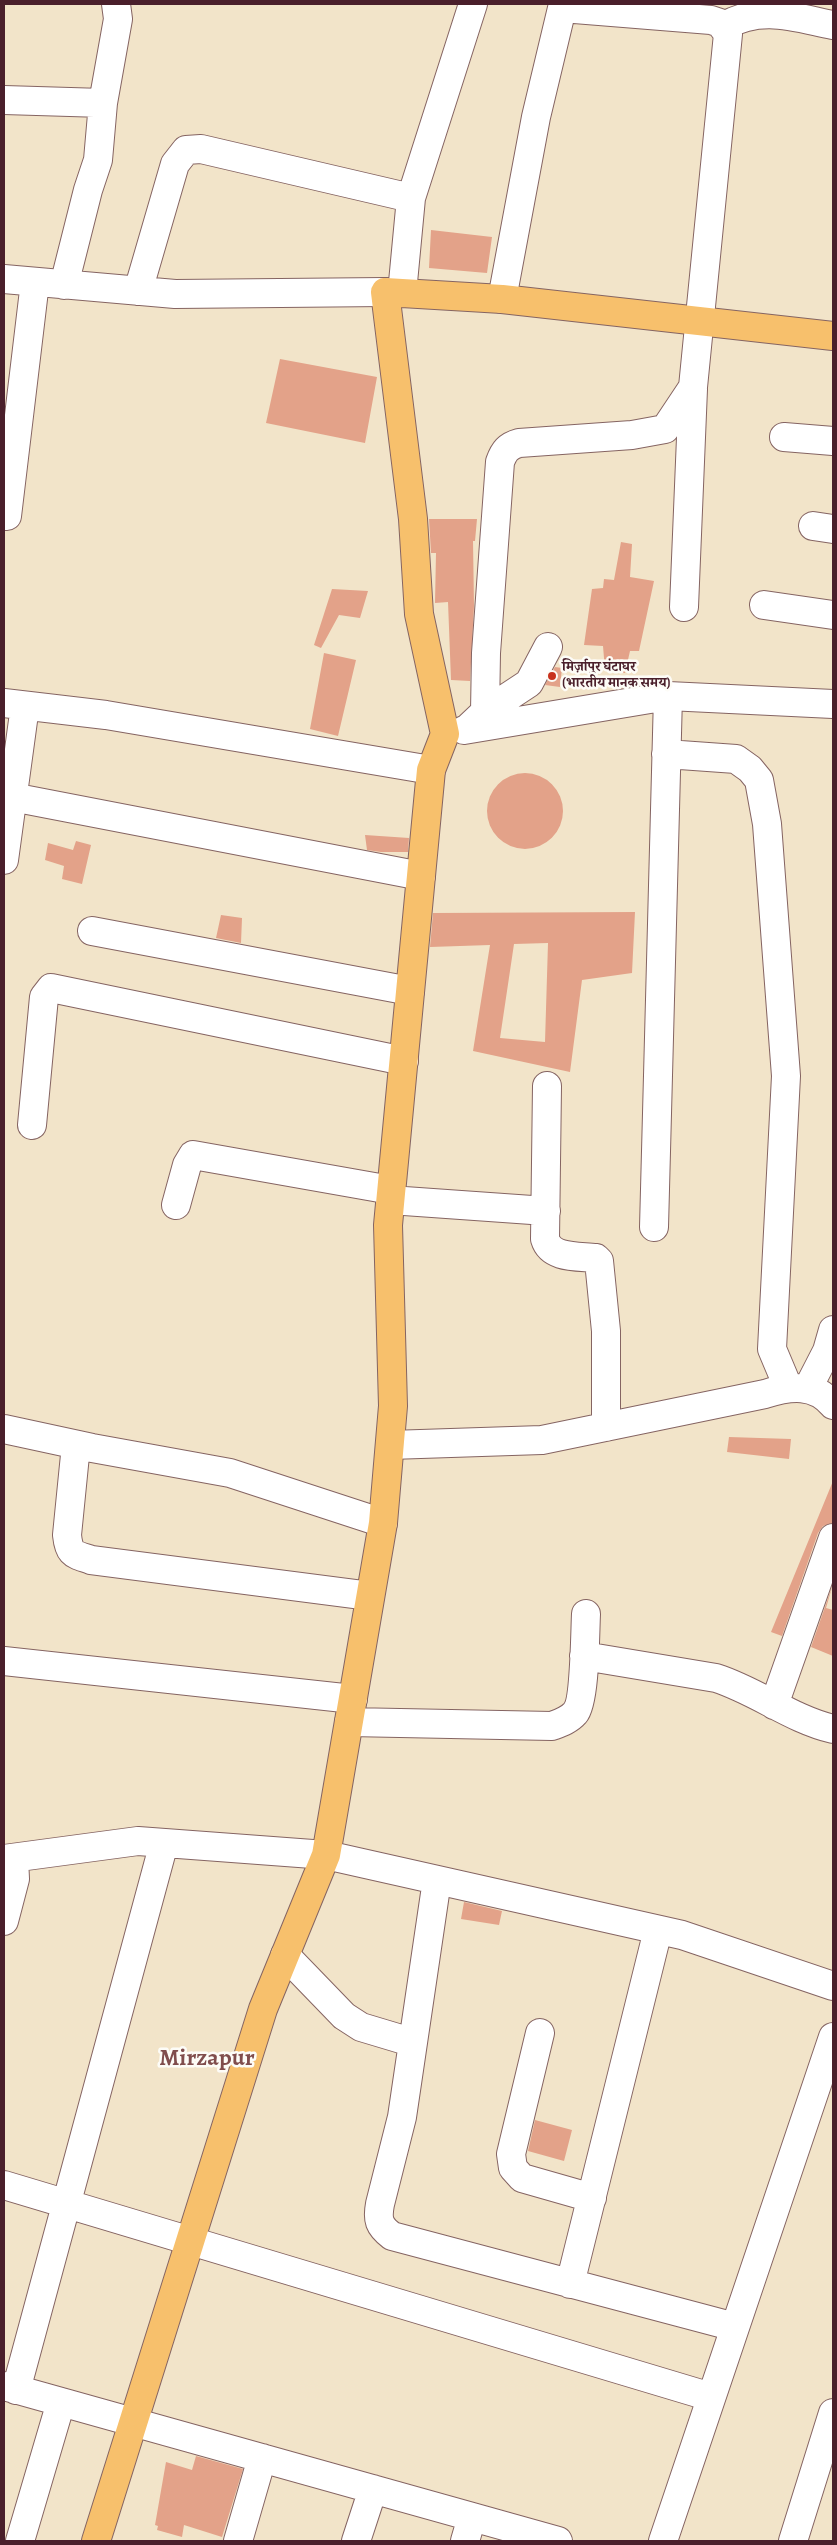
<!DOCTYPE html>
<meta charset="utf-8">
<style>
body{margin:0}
#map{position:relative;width:837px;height:2545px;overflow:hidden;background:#f2e4c9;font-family:Alegreya,serif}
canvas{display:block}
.frame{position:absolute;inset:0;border:5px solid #4a1f2b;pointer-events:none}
</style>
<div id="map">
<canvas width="837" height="2545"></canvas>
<div class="frame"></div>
</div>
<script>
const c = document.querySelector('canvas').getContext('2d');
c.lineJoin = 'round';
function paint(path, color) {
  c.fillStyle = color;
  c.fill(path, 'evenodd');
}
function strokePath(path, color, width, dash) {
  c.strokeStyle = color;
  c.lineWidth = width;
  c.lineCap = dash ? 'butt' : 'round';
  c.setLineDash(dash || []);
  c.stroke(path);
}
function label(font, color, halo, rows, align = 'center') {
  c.font = font + ' Alegreya,"Noto Serif Devanagari",serif';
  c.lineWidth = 5;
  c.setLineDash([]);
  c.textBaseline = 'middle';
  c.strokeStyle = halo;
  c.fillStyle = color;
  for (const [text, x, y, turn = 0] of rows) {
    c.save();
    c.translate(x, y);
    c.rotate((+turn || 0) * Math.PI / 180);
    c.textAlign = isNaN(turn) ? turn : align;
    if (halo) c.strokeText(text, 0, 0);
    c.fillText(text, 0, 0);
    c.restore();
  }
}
paint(new Path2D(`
 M 431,230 L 492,237 L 487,273 L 429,268 Z
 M 280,359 L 377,377 L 365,443 L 266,423 Z
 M 429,519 L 477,519 L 475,541 L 473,541 L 474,606 L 470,681 L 451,680 L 448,602 L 435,603 L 436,553 L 431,553 Z
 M 621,542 L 632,544 L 630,577 L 654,581 L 639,651 L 630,651 L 625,673 L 605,670 L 603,646 L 584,645 L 592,589 L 603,588 L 604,579 L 614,580 Z
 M 332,589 L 368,591 L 360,618 L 339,615 L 321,648 L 314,645 Z
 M 324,653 L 356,660 L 338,736 L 310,729 Z
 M 555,667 L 562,668 L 560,687 L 545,685 Z
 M487 811a38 38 0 1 1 76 0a38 38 0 1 1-76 0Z
 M 365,835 L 409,838 L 408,852 L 381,852 L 367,850 Z
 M 76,841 L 91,845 L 82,884 L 62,879 L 64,866 L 45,860 L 48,843 L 73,850 Z
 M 635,912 L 632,973 L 582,980 L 570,1072 L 473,1051 L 490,945 L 430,947 L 433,913 ZM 548,943 L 545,1042 L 500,1038 L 514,944 Z
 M 221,915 L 242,918 L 241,943 L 216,938 Z
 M 729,1437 L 791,1439 L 789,1459 L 727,1452 Z
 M 833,1481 L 833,1523 L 823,1526 L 818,1533 L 782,1636 L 771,1632 Z
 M 833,1584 L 826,1608 L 833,1610 L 833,1656 L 811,1647 Z
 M 464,1902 L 502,1911 L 499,1925 L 461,1919 Z
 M 535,2120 L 572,2130 L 564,2161 L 528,2151 Z
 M 196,2456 L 243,2469 L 222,2537 L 184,2525 L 182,2537 L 157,2530 L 158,2526 L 155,2525 L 166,2462 L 192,2470 Z`), '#e3a289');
const minor = new Path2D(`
 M 724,26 C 762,5 793,17 833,25
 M 4,100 L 103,103
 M 4,279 L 175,294 L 385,292
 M 64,285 L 88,190 L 98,160 L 103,103 L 118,19 L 116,4
 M 138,291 L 175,164 L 186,150 L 201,149 L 411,198
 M 402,293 L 411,198 L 473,4
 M 502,299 L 536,117 L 563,4
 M 784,437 L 833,441
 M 7,516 L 35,282
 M 813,526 L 833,529
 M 764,605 L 833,615
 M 684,607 L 693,389
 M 4,703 L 106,715 L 431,770
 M 485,712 L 529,683 L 548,647
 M 467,729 L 485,712 L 486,653 L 500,462 C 504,451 508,446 519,443 L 632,435 L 665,429 L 693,387 L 728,34 L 720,23 L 711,20 L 562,8
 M 464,730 L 668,696 L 833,704
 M 666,754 L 736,759 L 750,769 L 759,780 L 767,824 L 786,1076 L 772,1349 L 788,1387
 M 12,797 L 421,876
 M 4,860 L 25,706
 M 92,931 L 410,991
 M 547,1086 L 545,1239 C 551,1259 578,1256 596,1258 L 599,1261 L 606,1331 L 606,1427
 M 32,1125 L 44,997 L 51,988 L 404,1061
 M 390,1200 L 546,1211
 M 176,1205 L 187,1165 L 193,1155 L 391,1190
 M 654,1227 L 668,696
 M 808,1388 L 827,1351 L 833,1330
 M 4,1429 L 92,1448 L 230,1473 L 383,1523
 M 76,1445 L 67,1535 C 69,1555 74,1554 91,1560 L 370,1596
 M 390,1445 L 542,1440 L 765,1394 C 790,1386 815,1383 833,1405
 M 584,1656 L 716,1678 C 757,1691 791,1719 833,1729
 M 4,1661 L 353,1699
 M 774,1705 L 833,1538
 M 349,1722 L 552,1726 C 560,1723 569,1720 575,1713 C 585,1702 585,1633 586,1614
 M 4,1859 L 138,1841 L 326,1855 L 682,1935 L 833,1986
 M 437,1880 L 402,2117 L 380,2204 C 377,2220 379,2226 392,2236 L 735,2327
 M 4,1921 L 15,1879 L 14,1858
 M 285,1955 L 344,2016 L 361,2027 L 411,2042
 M 540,2033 L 511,2154 L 513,2168 L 522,2178 L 592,2198
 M 4,2185 L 711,2397
 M 570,2284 L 658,1930
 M 4,2386 L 558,2541
 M 16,2390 L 164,1843
 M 20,2541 L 61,2402
 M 238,2541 L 262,2458
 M 356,2541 L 373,2489
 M 465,2541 L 472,2517
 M 663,2541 L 833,2037
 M 793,2541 L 833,2413`);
const major = new Path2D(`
 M 96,2541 L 263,2009 L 326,1855 L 383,1523 L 393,1406 L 388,1225 L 431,770 L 445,734 L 419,614 L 413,519 L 385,292 L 502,299 L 833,336`);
strokePath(minor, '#856462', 30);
strokePath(major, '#856462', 30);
strokePath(minor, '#fff', 28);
strokePath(major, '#f7c06c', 28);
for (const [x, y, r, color] of [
 [552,676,5,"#c8321e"]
]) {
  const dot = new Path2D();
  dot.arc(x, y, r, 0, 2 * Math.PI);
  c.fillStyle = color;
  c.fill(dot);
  strokePath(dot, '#fdfcf7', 2);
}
label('bold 14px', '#4a1f2b', '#fdfcf7', [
 ["मिर्ज़ापुर घंटाघर",562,668],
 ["(भारतीय मानक समय)",562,684]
], 'left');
label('bold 24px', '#804d4c', '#fdfcf7', [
 ["Mirzapur",207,2059]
]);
</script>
